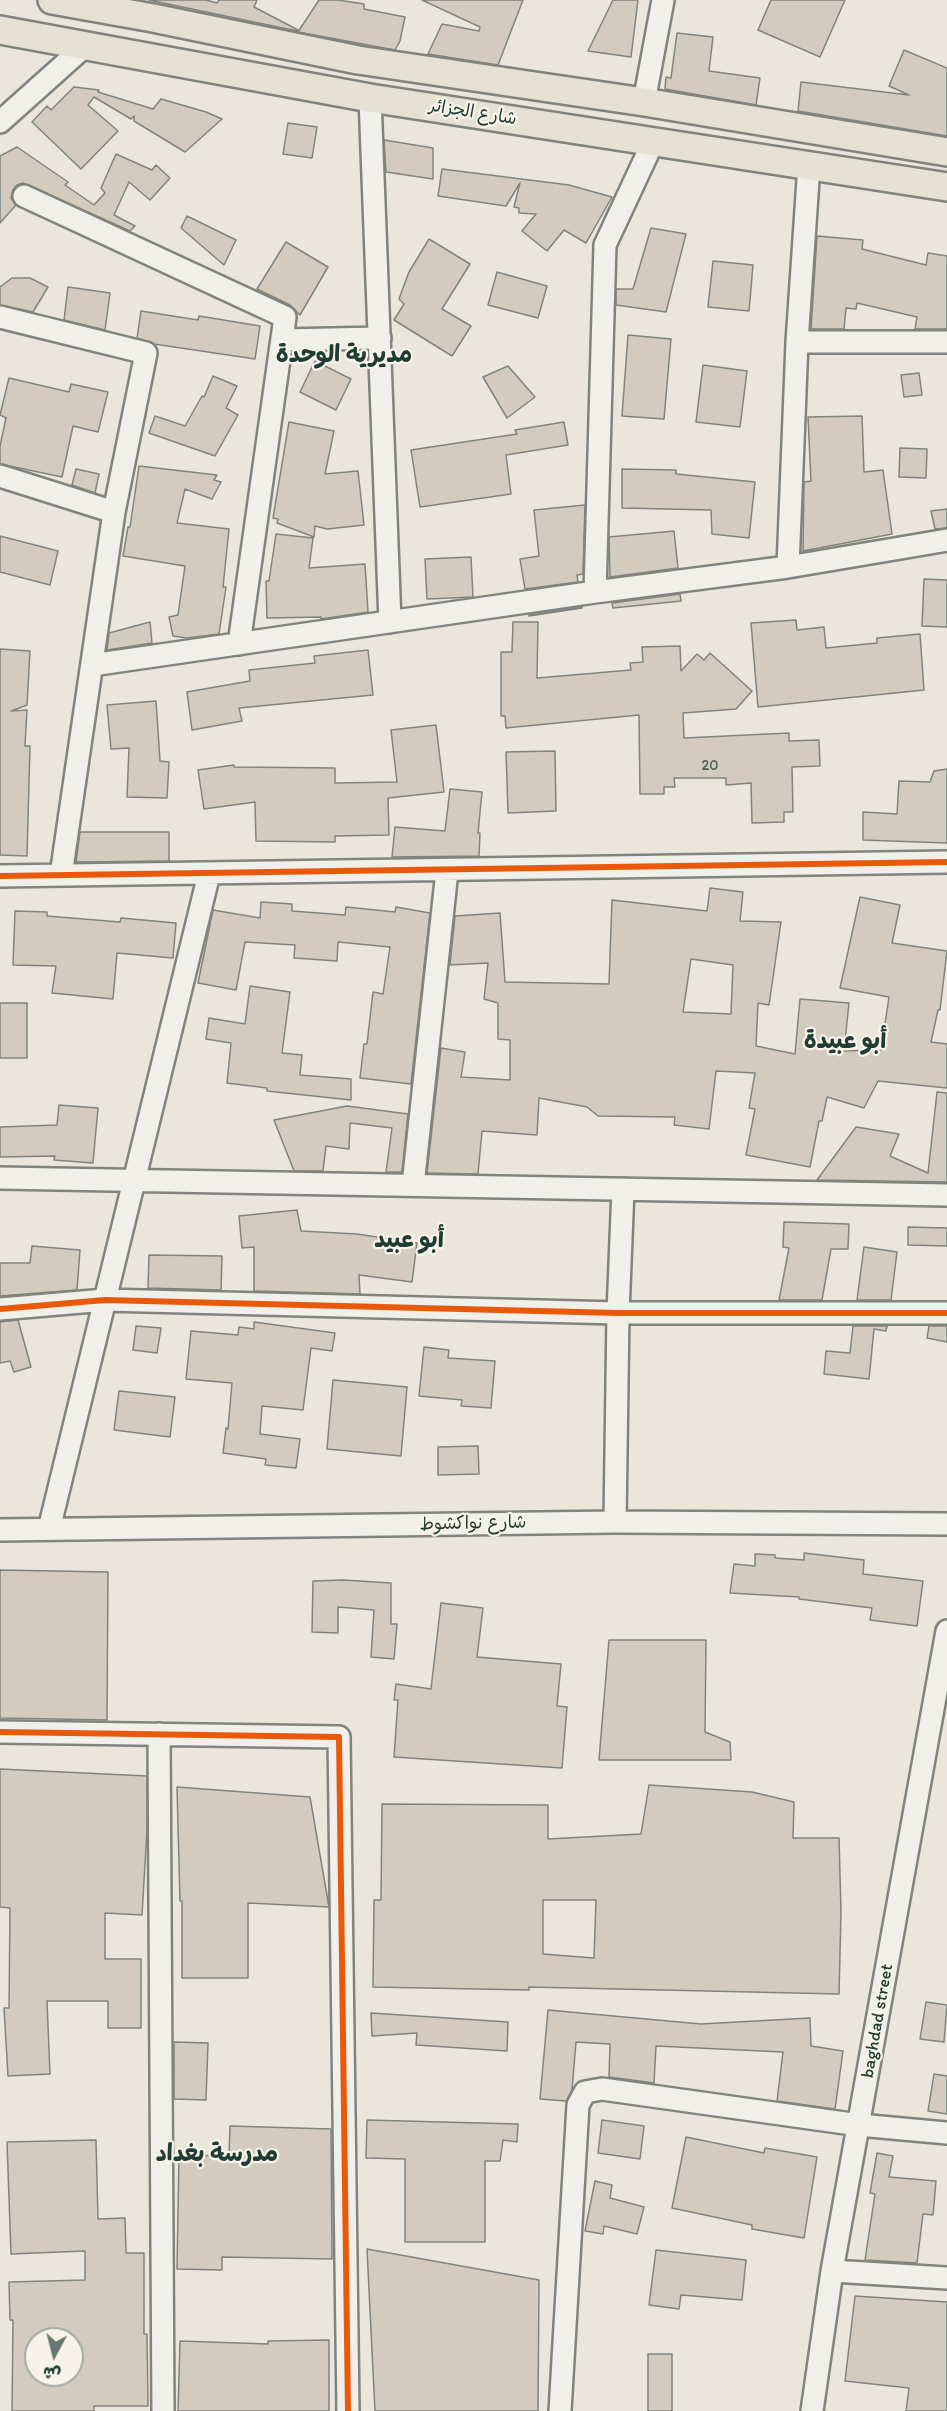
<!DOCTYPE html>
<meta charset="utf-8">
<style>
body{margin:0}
#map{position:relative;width:947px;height:2411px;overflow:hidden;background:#ebe6dc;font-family:Itim,"Playpen Sans Arabic",sans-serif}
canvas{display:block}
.north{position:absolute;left:24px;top:2327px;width:60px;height:60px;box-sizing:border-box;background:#f7f3e8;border:2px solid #a1aaa0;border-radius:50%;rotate:187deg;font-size:16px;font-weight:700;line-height:24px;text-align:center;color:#1f3d34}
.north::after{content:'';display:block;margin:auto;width:21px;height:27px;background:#66786f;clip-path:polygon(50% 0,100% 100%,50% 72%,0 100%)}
</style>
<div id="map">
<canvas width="947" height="2411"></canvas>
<div class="north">ش</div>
</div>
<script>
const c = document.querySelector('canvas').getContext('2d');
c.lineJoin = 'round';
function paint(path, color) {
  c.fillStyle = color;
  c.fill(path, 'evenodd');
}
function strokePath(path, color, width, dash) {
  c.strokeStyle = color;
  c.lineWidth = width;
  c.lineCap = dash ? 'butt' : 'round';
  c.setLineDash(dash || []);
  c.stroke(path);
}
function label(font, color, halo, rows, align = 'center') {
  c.font = font + ' Itim,"Playpen Sans Arabic",sans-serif';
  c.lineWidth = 4.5;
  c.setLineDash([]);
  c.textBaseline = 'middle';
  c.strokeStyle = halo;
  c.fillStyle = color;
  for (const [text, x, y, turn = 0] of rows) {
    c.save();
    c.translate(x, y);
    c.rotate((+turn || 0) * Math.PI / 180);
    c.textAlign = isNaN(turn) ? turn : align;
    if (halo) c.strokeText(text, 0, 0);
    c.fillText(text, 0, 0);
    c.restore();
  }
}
const building = new Path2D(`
 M 149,0 L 206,0 L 217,3 L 219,0 L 257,0 L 254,7 L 298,30 L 297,31 Z
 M 319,0 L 338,0 L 364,4 L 364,9 L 405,17 L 400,41 L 395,50 L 298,32 Z
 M 422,0 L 523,0 L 498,65 L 428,54 L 442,24 L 479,31 L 480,27 Z
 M 613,0 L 638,0 L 631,57 L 588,51 Z
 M 771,0 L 845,0 L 820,57 L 758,30 Z
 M 677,33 L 713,37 L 709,71 L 760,78 L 756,105 L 665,89 L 666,77 L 671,78 Z
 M 904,50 L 947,68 L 947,136 L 798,111 L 801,82 L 909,95 L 889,86 Z
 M 74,87 L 99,90 L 98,92 L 153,109 L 161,99 L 206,112 L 222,119 L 185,152 L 134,121 L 134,116 L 131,119 L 94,97 L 88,105 L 118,131 L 81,169 L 32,122 L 47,106 L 51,110 Z
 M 288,123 L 317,127 L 312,158 L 283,154 Z
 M 384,140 L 433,148 L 433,179 L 386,172 Z
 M 17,147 L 68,182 L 65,185 L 94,205 L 105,193 L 101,188 L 116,154 L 152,170 L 156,165 L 170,178 L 150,200 L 129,182 L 114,215 L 135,226 L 130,231 L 23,183 L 17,185 L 13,190 L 11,198 L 16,205 L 0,223 L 0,156 Z
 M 442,169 L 569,185 L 612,197 L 586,243 L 564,230 L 547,251 L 522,231 L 536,214 L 519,213 L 519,208 L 514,207 L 520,183 L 506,206 L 438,196 Z
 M 187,216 L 236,240 L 224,265 L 181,228 Z
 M 651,228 L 686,234 L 666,312 L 616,305 L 616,289 L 633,289 Z
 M 817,236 L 863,240 L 862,249 L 926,265 L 928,253 L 947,256 L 947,329 L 915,329 L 917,317 L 857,303 L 856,309 L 846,308 L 844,329 L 811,329 Z
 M 429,239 L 470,264 L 442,309 L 471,326 L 452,356 L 394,320 L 404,304 L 399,299 L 409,272 Z
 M 286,242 L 328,267 L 300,315 L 290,305 L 257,289 Z
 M 713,261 L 753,265 L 749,311 L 708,307 Z
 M 497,272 L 547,286 L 538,318 L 488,305 Z
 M 12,278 L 30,278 L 48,287 L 33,312 L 0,305 L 0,287 Z
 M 68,287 L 110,293 L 105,330 L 64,320 Z
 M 141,311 L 198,320 L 199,316 L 260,326 L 255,359 L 154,344 L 137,338 Z
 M 628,335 L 671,339 L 664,419 L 622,416 Z
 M 315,361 L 351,379 L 336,410 L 300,392 Z
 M 703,365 L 747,371 L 740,427 L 696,422 Z
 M 508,366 L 535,397 L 507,418 L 483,377 Z
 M 919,373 L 922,395 L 904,397 L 901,375 Z
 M 213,376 L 237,386 L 226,408 L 238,415 L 215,456 L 149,433 L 155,416 L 185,426 L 202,396 L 204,397 Z
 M 9,378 L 69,392 L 71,384 L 108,392 L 98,432 L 73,426 L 62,477 L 0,464 L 0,446 L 6,418 L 0,415 Z
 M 862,416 L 864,472 L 883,470 L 892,534 L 803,551 L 804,482 L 811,481 L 808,417 Z
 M 289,422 L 334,431 L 325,474 L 358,471 L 364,525 L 327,529 L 315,526 L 314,537 L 277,523 L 278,519 L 273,518 Z
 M 564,422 L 568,445 L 506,455 L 511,494 L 420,507 L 411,450 L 517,434 L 515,430 Z
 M 900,448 L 927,449 L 926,478 L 899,477 Z
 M 139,466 L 217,475 L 214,480 L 221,482 L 212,499 L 185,489 L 177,523 L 229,529 L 223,587 L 226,587 L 219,634 L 187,638 L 173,636 L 169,617 L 178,615 L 185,566 L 123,556 L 128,527 L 130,527 Z
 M 76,469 L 99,474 L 95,493 L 72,485 Z
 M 622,469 L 676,470 L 676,474 L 755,482 L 749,538 L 712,534 L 711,510 L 622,508 Z
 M 585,505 L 583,574 L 577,575 L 578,582 L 525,589 L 520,559 L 539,556 L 534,510 Z
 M 947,509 L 947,528 L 935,529 L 931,511 Z
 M 674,531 L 678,568 L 610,577 L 609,537 Z
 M 276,534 L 313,538 L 309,568 L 365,564 L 368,612 L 321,619 L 321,617 L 267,618 L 266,581 L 269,581 Z
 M 0,536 L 58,551 L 50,585 L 0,572 Z
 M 471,557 L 473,597 L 427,599 L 425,559 Z
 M 924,579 L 947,580 L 947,627 L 922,626 Z
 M 680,594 L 681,601 L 613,608 L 612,603 Z
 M 582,607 L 582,608 L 529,616 L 529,615 Z
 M 796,620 L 797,630 L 824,627 L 826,648 L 877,643 L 877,638 L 920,634 L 924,690 L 758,707 L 751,623 Z
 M 150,622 L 152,643 L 107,650 L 109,633 Z
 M 513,622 L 538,622 L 537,678 L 631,670 L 630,663 L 643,662 L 642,647 L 680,646 L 681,671 L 697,654 L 704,660 L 710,653 L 752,691 L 736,709 L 683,713 L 684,738 L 789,733 L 789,741 L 819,740 L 820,766 L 792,767 L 793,812 L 784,812 L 784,822 L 752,823 L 751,783 L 726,785 L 726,778 L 674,778 L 675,787 L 664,787 L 664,794 L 640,794 L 639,715 L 506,728 L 505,716 L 501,716 L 501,652 L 512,652 Z
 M 0,649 L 30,651 L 27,705 L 11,711 L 27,710 L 25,746 L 30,746 L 27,856 L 0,855 Z
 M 368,650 L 373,695 L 239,708 L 242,721 L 192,730 L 187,692 L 250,681 L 249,670 L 315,663 L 314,656 Z
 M 156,701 L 160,761 L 169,762 L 167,798 L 127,797 L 129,748 L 111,749 L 107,705 Z
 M 436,725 L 444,792 L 388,798 L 389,835 L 335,836 L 335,842 L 256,841 L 255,802 L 204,809 L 198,770 L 234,765 L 234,767 L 335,768 L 335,783 L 397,782 L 391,730 Z
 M 555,751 L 556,811 L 508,813 L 506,752 Z
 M 947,769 L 947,843 L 863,840 L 863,812 L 897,814 L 899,781 L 930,782 L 934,771 Z
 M 450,789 L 482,792 L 478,833 L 480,833 L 479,856 L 392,857 L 395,827 L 445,831 Z
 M 80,832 L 169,832 L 169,861 L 76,862 Z
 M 710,888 L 743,892 L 740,921 L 781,922 L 769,1005 L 758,1003 L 756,1046 L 795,1054 L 800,999 L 849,1003 L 844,1051 L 881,1050 L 889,997 L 840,988 L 860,897 L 900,905 L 892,943 L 947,951 L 940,1010 L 938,1010 L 931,1042 L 947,1044 L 947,1088 L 878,1081 L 864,1108 L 827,1097 L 822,1121 L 819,1121 L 810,1167 L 746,1155 L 755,1109 L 749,1108 L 755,1073 L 716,1071 L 709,1129 L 674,1125 L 675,1117 L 598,1116 L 587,1107 L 539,1098 L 537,1135 L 482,1131 L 478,1174 L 427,1173 L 441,1048 L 465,1052 L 461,1077 L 510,1080 L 510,1040 L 498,1039 L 498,1003 L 484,999 L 488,963 L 450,965 L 455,916 L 500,913 L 505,982 L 609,984 L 612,900 L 707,911 ZM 691,959 L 733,965 L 731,1014 L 683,1012 Z
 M 261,902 L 292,904 L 292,911 L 345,915 L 346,907 L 395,912 L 396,907 L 430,913 L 411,1084 L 360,1078 L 364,1044 L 367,1044 L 373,992 L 383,994 L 390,947 L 338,942 L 337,961 L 294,958 L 295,945 L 245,942 L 236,990 L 198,983 L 213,910 L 260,918 Z
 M 15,911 L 47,912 L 47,916 L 120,922 L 121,918 L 176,923 L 173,958 L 117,953 L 113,999 L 52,993 L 56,966 L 13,965 Z
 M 250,986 L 290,992 L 282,1053 L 302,1055 L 300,1075 L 351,1079 L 351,1100 L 267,1091 L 267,1088 L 227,1083 L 231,1043 L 206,1039 L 209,1018 L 245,1024 Z
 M 0,1003 L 27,1003 L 27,1058 L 0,1058 Z
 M 937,1092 L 947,1093 L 947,1182 L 817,1180 L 856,1127 L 899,1134 L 890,1156 L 928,1173 Z
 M 59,1105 L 98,1108 L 93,1163 L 54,1160 L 55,1156 L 0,1157 L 0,1127 L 57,1125 Z
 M 347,1106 L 408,1114 L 402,1172 L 386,1172 L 392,1128 L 350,1123 L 349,1149 L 326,1146 L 323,1171 L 294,1171 L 274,1120 Z
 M 297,1210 L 301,1231 L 357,1234 L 417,1243 L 412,1282 L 359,1275 L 360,1294 L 254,1291 L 254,1247 L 242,1248 L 239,1216 Z
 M 784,1222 L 849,1224 L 848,1249 L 831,1249 L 822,1300 L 779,1300 L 789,1248 L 783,1247 Z
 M 908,1227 L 947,1228 L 947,1246 L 908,1245 Z
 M 32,1246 L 80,1250 L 77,1290 L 0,1296 L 0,1263 L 30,1263 Z
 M 864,1247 L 897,1252 L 891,1300 L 857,1300 Z
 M 149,1255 L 222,1256 L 221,1290 L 148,1288 Z
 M 18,1320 L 31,1367 L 14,1372 L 10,1361 L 0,1363 L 0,1322 Z
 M 254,1322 L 335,1333 L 332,1351 L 311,1348 L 303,1410 L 262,1406 L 260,1434 L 300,1439 L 296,1468 L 265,1465 L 266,1459 L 223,1453 L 226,1428 L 228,1429 L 232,1383 L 186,1379 L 191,1331 L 238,1335 L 239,1327 L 254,1329 Z
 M 136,1326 L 161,1328 L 157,1353 L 133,1350 Z
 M 853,1326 L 887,1326 L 886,1331 L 874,1329 L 869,1379 L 824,1374 L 826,1351 L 850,1353 Z
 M 929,1326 L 947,1326 L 947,1342 L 927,1338 Z
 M 424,1347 L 449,1350 L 448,1358 L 495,1361 L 491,1408 L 461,1406 L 462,1400 L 419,1396 Z
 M 333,1380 L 407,1387 L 401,1456 L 327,1449 Z
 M 119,1391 L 175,1397 L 170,1437 L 114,1430 Z
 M 478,1446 L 479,1474 L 438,1475 L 438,1447 Z
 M 804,1553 L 864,1560 L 863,1574 L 923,1581 L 917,1626 L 870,1620 L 872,1608 L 799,1599 L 799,1597 L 730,1593 L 734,1564 L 755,1566 L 755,1554 L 775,1555 L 775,1558 L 804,1560 Z
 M 0,1570 L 108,1572 L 107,1720 L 0,1718 Z
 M 343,1580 L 391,1583 L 391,1624 L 397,1624 L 394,1659 L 371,1657 L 374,1610 L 338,1607 L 338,1633 L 312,1632 L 313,1581 Z
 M 441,1603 L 483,1608 L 477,1657 L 561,1664 L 557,1706 L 567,1707 L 562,1768 L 394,1757 L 398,1700 L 394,1700 L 396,1684 L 431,1689 Z
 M 609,1640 L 706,1640 L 705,1732 L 730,1742 L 731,1760 L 599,1760 Z
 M 0,1769 L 147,1776 L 147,1830 L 142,1915 L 105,1913 L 105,1959 L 141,1959 L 141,2028 L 108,2028 L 108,2001 L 47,2001 L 50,2074 L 8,2076 L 4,2008 L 9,2008 L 10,1908 L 0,1907 Z
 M 649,1785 L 752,1792 L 794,1802 L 793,1838 L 839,1838 L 841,1912 L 839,1994 L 529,1987 L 529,1990 L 373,1987 L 374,1900 L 381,1900 L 382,1804 L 548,1805 L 548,1839 L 641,1834 ZM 543,1900 L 596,1900 L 594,1958 L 543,1954 Z
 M 177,1787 L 310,1797 L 329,1907 L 248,1903 L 248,1978 L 182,1978 L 182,1901 L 180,1901 Z
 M 926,2002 L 947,2005 L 944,2042 L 920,2039 Z
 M 548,2010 L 701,2024 L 810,2018 L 811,2046 L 843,2051 L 835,2109 L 777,2101 L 783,2052 L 656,2046 L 654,2083 L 609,2077 L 610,2044 L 576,2042 L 572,2090 L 566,2101 L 540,2099 Z
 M 371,2013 L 508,2022 L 507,2051 L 416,2045 L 417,2033 L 372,2036 Z
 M 174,2042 L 208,2043 L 206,2100 L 174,2099 Z
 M 934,2074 L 947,2076 L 947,2114 L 928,2111 Z
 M 367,2120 L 518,2124 L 517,2142 L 503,2140 L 500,2161 L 485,2161 L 485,2242 L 405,2242 L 405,2159 L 366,2158 Z
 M 602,2120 L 644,2126 L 640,2159 L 598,2153 Z
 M 230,2126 L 331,2129 L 332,2259 L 222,2257 L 222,2270 L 177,2269 L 179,2155 L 229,2156 Z
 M 686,2137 L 764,2153 L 765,2148 L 817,2157 L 804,2238 L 752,2229 L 752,2225 L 672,2208 Z
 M 96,2140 L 98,2219 L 125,2218 L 126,2253 L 144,2253 L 144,2334 L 147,2334 L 148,2406 L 94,2406 L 94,2411 L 12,2411 L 13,2320 L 10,2320 L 9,2282 L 85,2280 L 85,2251 L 11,2254 L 7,2142 ZM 36,2339 L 72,2339 L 72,2375 L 36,2375 Z
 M 877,2153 L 893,2156 L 889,2177 L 936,2181 L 933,2215 L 923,2214 L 917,2263 L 865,2260 L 875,2194 L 870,2193 Z
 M 595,2181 L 612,2185 L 610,2198 L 644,2207 L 637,2234 L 604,2226 L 603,2234 L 585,2231 Z
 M 367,2249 L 539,2280 L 538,2411 L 375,2411 Z
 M 656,2250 L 746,2260 L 742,2300 L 681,2295 L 679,2309 L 649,2305 Z
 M 855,2296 L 947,2302 L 947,2411 L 906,2411 L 909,2388 L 845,2381 Z
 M 329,2340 L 329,2411 L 178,2411 L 180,2341 L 268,2344 L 268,2341 Z
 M 648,2354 L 672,2354 L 672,2411 L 648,2411 Z`);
paint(building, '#d3ccbe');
strokePath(building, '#80847d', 1.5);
const minor = new Path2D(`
 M 370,98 L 390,622
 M 644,102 L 663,0
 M 0,122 L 85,46
 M 24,196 L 285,317 L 239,644
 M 0,317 L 146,353 L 114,512 L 61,875
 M 282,340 L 380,338
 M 797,342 L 947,342
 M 0,476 L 114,512
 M 788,567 L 797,342 L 809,165
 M 595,592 L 605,245 L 654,140
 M 92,665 L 595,592 L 788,567 L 947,540
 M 0,876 L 947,862
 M 0,1178 L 947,1195
 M 413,1185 L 447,871
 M 0,1309 L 105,1300 L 618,1313 L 947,1313
 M 615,1522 L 618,1313 L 623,1189
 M 49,1529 L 209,874
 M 0,1530 L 615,1522 L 947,1524
 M 0,1732 L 339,1737 L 348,2411
 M 159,1734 L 163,2411
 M 832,2271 L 947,2278
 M 560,2411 L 578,2105 L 585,2092 L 602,2089 L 859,2125 L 947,2133
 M 812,2411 L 832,2271 L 947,1631`);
const major = new Path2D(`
 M 52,0 L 153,18 L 358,60 L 644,102 L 947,152
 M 0,30 L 370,98 L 947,187`);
strokePath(minor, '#80847d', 26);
strokePath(major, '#80847d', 32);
strokePath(minor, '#f1efea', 21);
strokePath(major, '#e6e2d3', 27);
strokePath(new Path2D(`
 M 0,876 L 947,862
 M 0,1309 L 105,1300 L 618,1313 L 947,1313
 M 0,1732 L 339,1737 L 348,2411`), '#e8590c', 6);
label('15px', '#4c6156', null, [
 ["20",710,766]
]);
label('18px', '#1f3d34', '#f7f3e8', [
 ["شارع الجزائر",473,113,9],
 ["شارع نواكشوط",473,1524,-1],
 ["baghdad street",878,2021,-80]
]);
label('bold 24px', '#1f3d34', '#f7f3e8', [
 ["مديرية الوحدة",344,356],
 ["أبو عبيدة",845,1042],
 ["أبو عبيد",409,1241],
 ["مدرسة بغداد",217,2155]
]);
</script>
